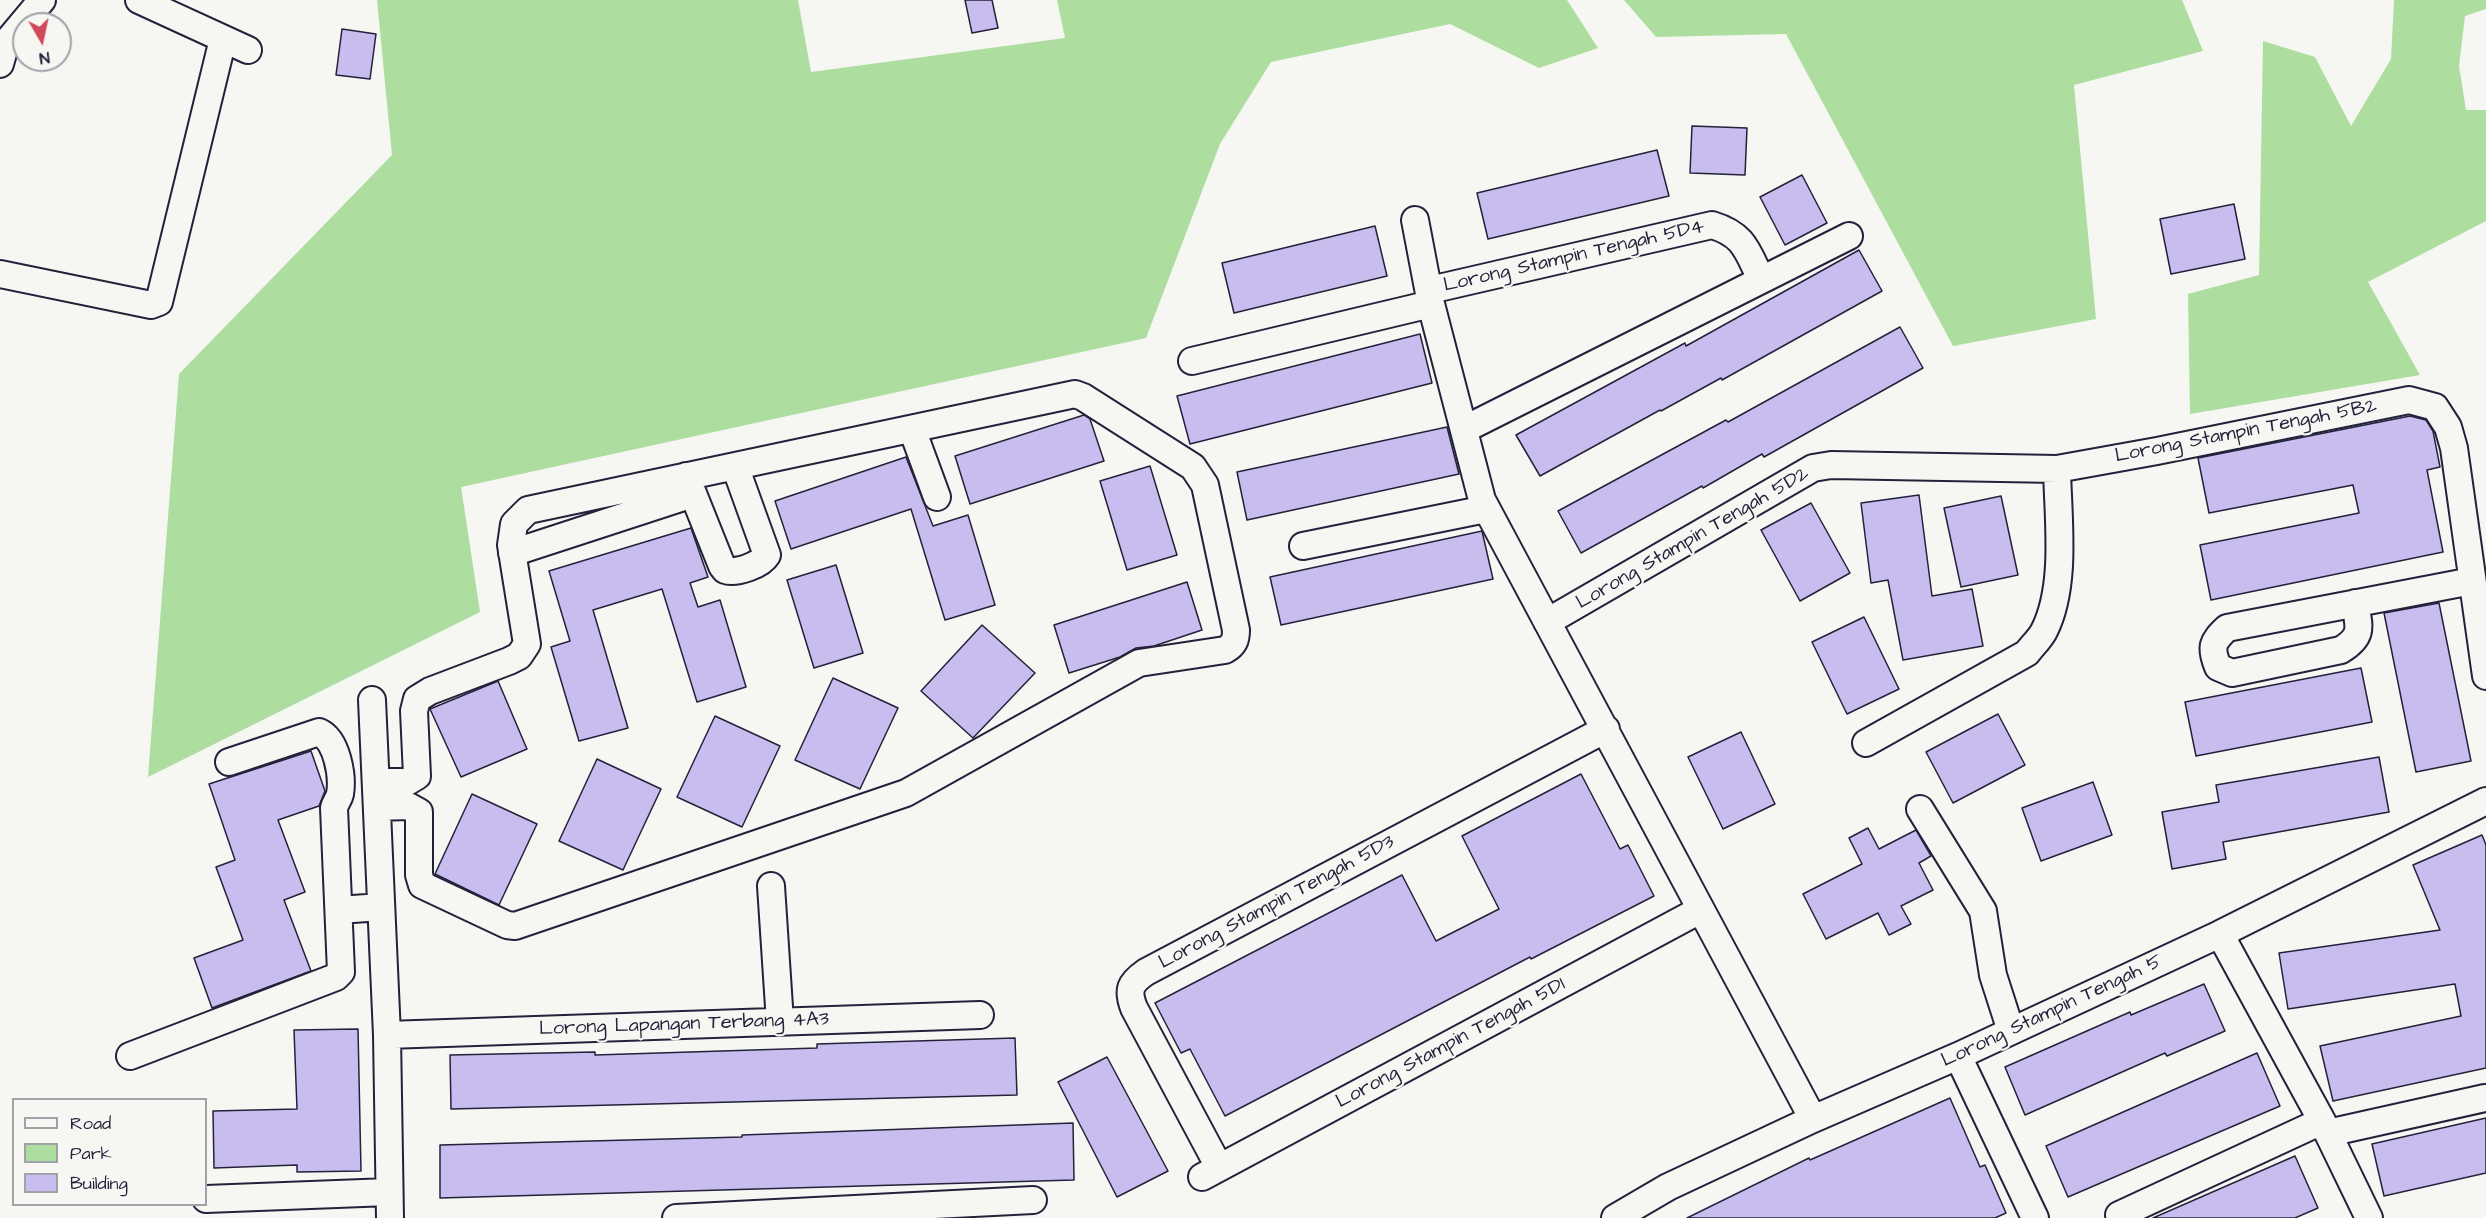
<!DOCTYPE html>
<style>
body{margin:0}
#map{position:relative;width:2486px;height:1218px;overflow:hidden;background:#f6f6f2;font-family:"Architects Daughter",sans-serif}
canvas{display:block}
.legend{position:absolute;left:12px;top:1098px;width:195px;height:108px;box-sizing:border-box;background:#f6f6f2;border:2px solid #a1a1a9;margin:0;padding:8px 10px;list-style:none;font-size:18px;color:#22223b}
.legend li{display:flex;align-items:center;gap:12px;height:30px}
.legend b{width:30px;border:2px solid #a1a1a9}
.north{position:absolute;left:12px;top:12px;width:60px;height:60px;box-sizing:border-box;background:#f6f6f2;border:2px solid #a1a1a9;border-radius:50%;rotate:171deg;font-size:16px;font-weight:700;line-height:24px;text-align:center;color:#22223b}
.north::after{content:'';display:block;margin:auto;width:21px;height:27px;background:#d1495b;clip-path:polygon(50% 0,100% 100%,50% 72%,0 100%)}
</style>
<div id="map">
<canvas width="2486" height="1218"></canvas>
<ul class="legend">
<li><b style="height:8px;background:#f6f6f2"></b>Road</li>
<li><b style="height:16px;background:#adde9f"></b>Park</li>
<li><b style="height:16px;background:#c9bdef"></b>Building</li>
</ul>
<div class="north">N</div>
</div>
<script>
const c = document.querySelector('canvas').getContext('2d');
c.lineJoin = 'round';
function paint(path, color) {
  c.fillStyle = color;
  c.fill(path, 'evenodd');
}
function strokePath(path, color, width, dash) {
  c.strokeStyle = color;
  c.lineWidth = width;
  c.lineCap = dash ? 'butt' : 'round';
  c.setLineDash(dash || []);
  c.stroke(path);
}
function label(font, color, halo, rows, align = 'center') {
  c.font = font + ' "Architects Daughter",sans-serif';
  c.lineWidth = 4.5;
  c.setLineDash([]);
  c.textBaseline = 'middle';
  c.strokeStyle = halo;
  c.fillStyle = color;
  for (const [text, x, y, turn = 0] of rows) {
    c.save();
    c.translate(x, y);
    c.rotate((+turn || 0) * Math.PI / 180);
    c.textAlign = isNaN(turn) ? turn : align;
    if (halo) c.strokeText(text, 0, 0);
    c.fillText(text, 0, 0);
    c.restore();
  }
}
paint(new Path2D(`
 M 377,0 L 798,0 L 811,72 L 1065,38 L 1057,0 L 1567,0 L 1598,48 L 1539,68 L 1450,24 L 1271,62 L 1220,144 L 1146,338 L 461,487 L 480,612 L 148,777 L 179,374 L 392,155 Z
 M 1624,0 L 2182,0 L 2203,51 L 2074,85 L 2096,319 L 1953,346 L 1786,34 L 1656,37 Z
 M 2394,0 L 2486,0 L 2486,9 L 2465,16 L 2459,66 L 2466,110 L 2486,110 L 2486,221 L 2368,282 L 2420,375 L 2190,414 L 2188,294 L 2259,275 L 2263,41 L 2315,57 L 2351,126 L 2391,59 Z`), '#adde9f');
const building = new Path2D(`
 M 965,0 L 992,0 L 998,28 L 972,33 Z
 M 342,29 L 376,34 L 370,79 L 336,75 Z
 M 1692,126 L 1747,128 L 1745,175 L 1690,173 Z
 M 1657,150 L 1669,196 L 1488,239 L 1477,193 Z
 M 1802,175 L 1827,223 L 1785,245 L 1760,197 Z
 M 2234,204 L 2245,259 L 2171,274 L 2160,219 Z
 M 1375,226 L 1387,276 L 1234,313 L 1222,263 Z
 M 1859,250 L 1882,291 L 1722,380 L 1721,378 L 1661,411 L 1660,410 L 1540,476 L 1516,435 L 1685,343 L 1686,346 Z
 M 1900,327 L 1923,368 L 1764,457 L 1762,454 L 1703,488 L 1702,486 L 1581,553 L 1558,511 L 1726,420 L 1728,422 Z
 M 1420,334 L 1432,383 L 1190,444 L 1177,396 Z
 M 1084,415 L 1090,419 L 1104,461 L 970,504 L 955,456 Z
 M 2410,416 L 2426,420 L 2433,431 L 2440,467 L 2427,470 L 2443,552 L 2211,600 L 2200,545 L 2359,513 L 2353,485 L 2209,513 L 2198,458 Z
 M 1447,427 L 1459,474 L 1247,520 L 1237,472 Z
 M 906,457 L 933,526 L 968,515 L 995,605 L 945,620 L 911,509 L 791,549 L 775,501 Z
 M 1150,466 L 1177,555 L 1127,570 L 1100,481 Z
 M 1919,495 L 1932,596 L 1972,589 L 1983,646 L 1903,660 L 1888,580 L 1871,583 L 1861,503 Z
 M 2001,496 L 2018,575 L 1961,587 L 1944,508 Z
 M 1811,503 L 1850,573 L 1800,601 L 1761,530 Z
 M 691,528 L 708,577 L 690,583 L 698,607 L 720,600 L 746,687 L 697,702 L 662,589 L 593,610 L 628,728 L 579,741 L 551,647 L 570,641 L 549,571 Z
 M 1482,531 L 1493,579 L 1281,625 L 1270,577 Z
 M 836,565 L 863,653 L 814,668 L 787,580 Z
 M 1187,582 L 1202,630 L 1154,646 L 1136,648 L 1120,657 L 1069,673 L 1054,625 Z
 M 2439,603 L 2471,761 L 2416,772 L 2384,613 Z
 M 1864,617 L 1899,689 L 1847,714 L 1812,642 Z
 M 982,625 L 1035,673 L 973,738 L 921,691 Z
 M 2361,668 L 2372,722 L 2196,756 L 2185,702 Z
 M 833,678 L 898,708 L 860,789 L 795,760 Z
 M 498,681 L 527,749 L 461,777 L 430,709 Z
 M 1998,714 L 2025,765 L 1953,803 L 1926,752 Z
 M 715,716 L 780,746 L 742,827 L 677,797 Z
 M 1741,732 L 1775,804 L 1723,829 L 1688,757 Z
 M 311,751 L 325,791 L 319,806 L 278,820 L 305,892 L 284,900 L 311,971 L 212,1008 L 194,958 L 243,940 L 216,867 L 235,860 L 209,784 Z
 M 2379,757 L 2389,812 L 2223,842 L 2226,859 L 2172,869 L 2162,812 L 2219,802 L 2216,785 Z
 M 597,759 L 661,789 L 623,870 L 559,841 Z
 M 1581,774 L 1620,849 L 1628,845 L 1654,896 L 1531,959 L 1530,957 L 1225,1116 L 1190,1049 L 1181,1053 L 1155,1003 L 1402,875 L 1436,941 L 1499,909 L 1462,836 Z
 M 2093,782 L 2112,835 L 2041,861 L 2022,808 Z
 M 472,794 L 537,824 L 499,905 L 435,874 Z
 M 1868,828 L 1879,849 L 1916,830 L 1931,856 L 1919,863 L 1933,890 L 1901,906 L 1911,924 L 1889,935 L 1878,913 L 1826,939 L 1803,894 L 1862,864 L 1849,838 Z
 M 2482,835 L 2486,845 L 2486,1068 L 2333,1101 L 2320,1046 L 2461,1016 L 2455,984 L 2288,1009 L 2279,953 L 2440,930 L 2413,865 Z
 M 2204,984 L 2225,1031 L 2167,1056 L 2165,1053 L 2025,1115 L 2005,1067 L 2130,1012 L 2131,1015 Z
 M 358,1029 L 361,1171 L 297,1172 L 297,1165 L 214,1168 L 213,1111 L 297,1109 L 294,1030 Z
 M 1015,1038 L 1017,1095 L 451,1109 L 450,1055 L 595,1052 L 595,1055 L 817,1048 L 817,1044 Z
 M 2257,1053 L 2280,1106 L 2068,1197 L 2046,1146 Z
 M 1107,1057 L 1168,1171 L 1117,1197 L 1058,1082 Z
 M 1950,1098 L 1980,1167 L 1985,1165 L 2006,1213 L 1995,1218 L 1687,1218 L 1809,1158 L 1810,1160 Z
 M 2486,1118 L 2486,1173 L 2384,1196 L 2372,1144 Z
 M 1073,1123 L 1074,1180 L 440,1198 L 440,1145 L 742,1137 L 742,1135 Z
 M 2295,1156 L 2318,1208 L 2295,1218 L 2153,1218 Z`);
paint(building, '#c9bdef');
strokePath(building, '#22223b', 1.5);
const minor = new Path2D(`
 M 139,0 L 248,50
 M 0,64 L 6,43 L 42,0
 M 1415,220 L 1431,304 L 1482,500 L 1813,1119
 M 0,274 L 151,305 L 159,302 L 223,39
 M 1430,290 L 1712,225 C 1745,235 1747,251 1761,279
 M 1192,361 L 1431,304
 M 912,429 L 937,497
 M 1465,429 L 1849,236
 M 686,476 L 722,566 L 725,570 C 736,574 761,565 767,555 L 735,466
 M 1303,546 L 1486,509
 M 512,553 L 693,494
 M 2355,603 C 2359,627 2364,636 2341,650 L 2232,673 L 2218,667 C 2210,647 2212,642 2227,628 L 2472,581
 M 1547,622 L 1813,468 L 1831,465 L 2057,469 L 2157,451 L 2409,400 L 2435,407 L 2448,427 L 2454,448 L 2486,676
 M 372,700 L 387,1035 L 390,1218
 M 1866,743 L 2027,653 C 2032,646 2040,639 2044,631 C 2067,586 2058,519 2057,469
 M 376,782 L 407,782 L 417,776 L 414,711 L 417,699 L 430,691 L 509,661 L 519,656 L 527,644 L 511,545 L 514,524 L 528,510 L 1075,394 L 1083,397 L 1193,467 L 1205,485 L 1236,630 C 1236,640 1234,645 1225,650 L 1139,663 L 906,793 L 515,926 L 507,925 L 422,885 L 419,875 L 419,812 L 408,806 L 377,807
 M 1920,809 L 1983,911 L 1993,975 L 2011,1031
 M 771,886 L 780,1022
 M 339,910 L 381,907
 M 2220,934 L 2322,1121 L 2369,1218
 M 387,1035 L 980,1015
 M 130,1056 L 336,977 L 341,972 L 334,808 C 335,803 339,799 340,794 C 343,776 337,740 319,732 L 229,762
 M 1958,1056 L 2035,1218
 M 2328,1133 L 2485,1098
 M 1219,1167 L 1134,1008 C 1127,990 1130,983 1146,972 L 1606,729
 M 1202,1177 L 1700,910
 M 206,1199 L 389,1192
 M 2119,1215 L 2322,1121
 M 676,1218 L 1033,1200
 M 1615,1218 L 1668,1187 L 1813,1119 L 1958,1056 L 2220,934 L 2486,801`);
strokePath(minor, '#22223b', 30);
strokePath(minor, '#f6f6f2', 26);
label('20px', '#22223b', '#f6f6f2', [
 ["Lorong Stampin Tengah 5D4",1574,257,-13],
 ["Lorong Stampin Tengah 5B2",2246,432,-11],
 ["Lorong Stampin Tengah 5D2",1693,539,-30],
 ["Lorong Stampin Tengah 5D3",1277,903,-28],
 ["Lorong Stampin Tengah 5",2052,1012,-25],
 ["Lorong Lapangan Terbang 4A3",684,1025,-2],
 ["Lorong Stampin Tengah 5D1",1451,1044,-28]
]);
</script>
